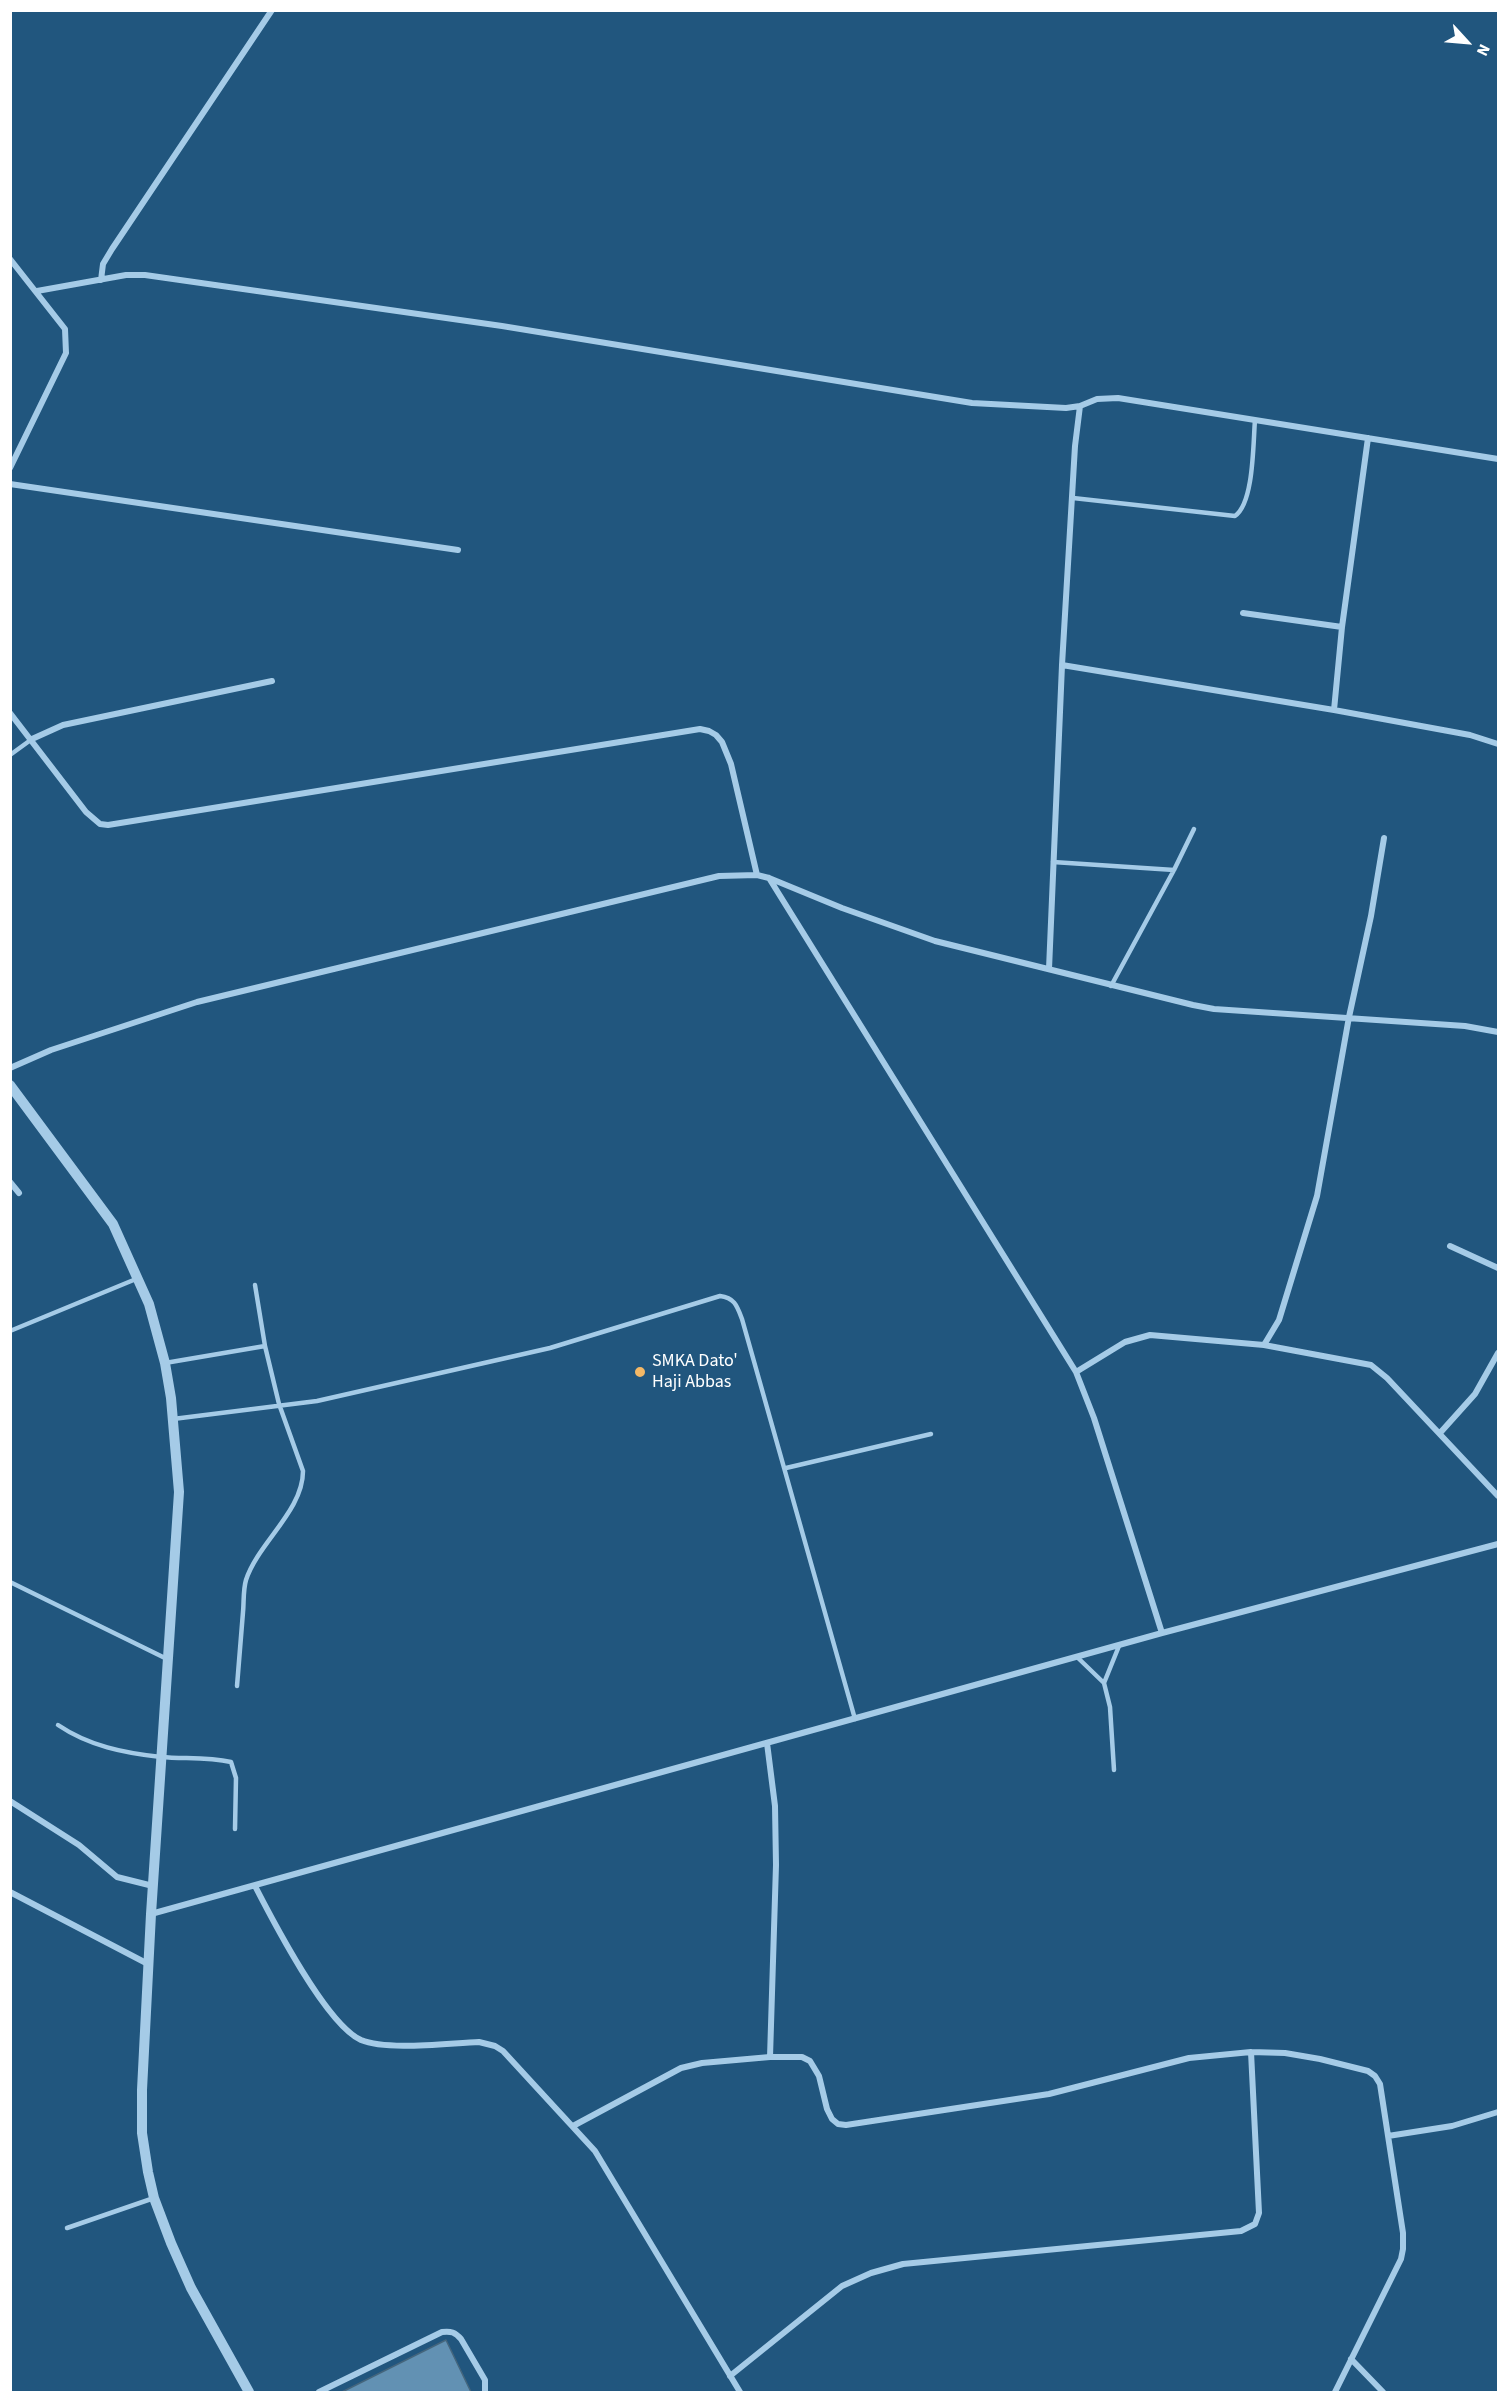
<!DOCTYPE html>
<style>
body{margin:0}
#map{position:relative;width:1509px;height:2403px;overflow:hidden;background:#21567e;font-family:"Source Sans 3",sans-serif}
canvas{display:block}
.frame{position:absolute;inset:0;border:12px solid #fff;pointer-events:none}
.north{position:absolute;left:1437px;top:12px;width:60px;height:60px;-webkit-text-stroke:4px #21567e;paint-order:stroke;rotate:116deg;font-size:16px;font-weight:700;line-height:24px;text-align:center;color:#fff}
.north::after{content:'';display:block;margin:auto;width:21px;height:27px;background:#fff;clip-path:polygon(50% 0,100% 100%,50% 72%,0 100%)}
</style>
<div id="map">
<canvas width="1509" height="2403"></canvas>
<div class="frame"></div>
<div class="north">N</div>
</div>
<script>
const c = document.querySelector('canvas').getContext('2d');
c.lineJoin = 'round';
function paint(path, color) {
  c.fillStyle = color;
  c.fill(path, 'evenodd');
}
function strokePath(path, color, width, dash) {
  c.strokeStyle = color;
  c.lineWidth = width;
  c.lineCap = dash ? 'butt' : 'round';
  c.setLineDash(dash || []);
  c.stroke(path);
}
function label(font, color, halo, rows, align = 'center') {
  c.font = font + ' "Source Sans 3",sans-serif';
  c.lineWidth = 4.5;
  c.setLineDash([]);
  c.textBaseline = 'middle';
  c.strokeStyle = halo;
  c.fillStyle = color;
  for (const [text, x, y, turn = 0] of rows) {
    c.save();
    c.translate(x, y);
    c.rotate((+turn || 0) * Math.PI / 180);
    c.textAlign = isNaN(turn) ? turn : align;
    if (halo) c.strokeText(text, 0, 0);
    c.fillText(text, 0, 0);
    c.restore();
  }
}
const building = new Path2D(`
 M 446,2340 L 471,2392 L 342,2392 Z`);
paint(building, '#6291b3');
strokePath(building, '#45667d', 1.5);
strokePath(new Path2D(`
 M 1073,498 L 1235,516 C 1254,503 1253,443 1255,420
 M 10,755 L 32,739
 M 1053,862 L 1174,870
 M 1111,986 L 1174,870 L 1194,829
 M 10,1331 L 136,1279
 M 165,1363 L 265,1346
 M 173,1419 L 317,1401 L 550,1348 L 720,1296 C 735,1298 737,1306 742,1319 L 855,1719
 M 786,1468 L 931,1434
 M 10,1582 L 167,1659
 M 1077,1657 L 1104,1683 L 1110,1707 L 1114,1770
 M 1104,1683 L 1119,1646
 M 237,1686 C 239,1661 241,1637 243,1612 C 244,1602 243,1590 246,1580 C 258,1543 303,1511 303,1471 L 279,1404 L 265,1346 L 255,1285
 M 58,1725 C 89,1746 124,1753 161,1757 C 185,1759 207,1757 231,1762 L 236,1778 L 235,1829
 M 67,2228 L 154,2198`), '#a5cbe7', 4.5);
strokePath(new Path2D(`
 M 10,259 L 65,329 L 66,353 L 10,468
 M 101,280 L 103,264 L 112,249 L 272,10
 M 37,291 L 126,275 L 145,275 L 502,326 L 972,403 L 1066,408 L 1080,406
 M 10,484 L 458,550
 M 1243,613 L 1342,627
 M 1062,665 L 1334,710 L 1470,735 L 1498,744
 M 1334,710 L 1342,627 L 1368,438
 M 10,713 L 86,812 L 100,824 L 108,825 L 700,729 L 709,731 L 716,735 L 722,742 L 731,764 L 757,875
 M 32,739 L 63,725 L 272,681
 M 769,878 L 1076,1372 L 1094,1418 L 1162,1633
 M 1049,969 L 1062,665 L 1075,446 L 1080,406 L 1097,399 L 1118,398 L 1498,459
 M 10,1068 L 51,1050 L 197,1002 L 719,876 L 757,875 L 769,878 L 842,908 L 935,941 L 1193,1005 L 1214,1009 L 1465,1026 L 1498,1032
 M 10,1182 L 19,1193
 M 1450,1246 L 1498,1268
 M 1264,1345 L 1371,1365 L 1387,1378 L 1498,1496
 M 1076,1372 L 1125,1342 L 1150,1335 L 1264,1345 L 1279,1320 L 1317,1196 L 1349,1017 L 1371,916 L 1384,838
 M 1440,1433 L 1475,1394 L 1498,1353
 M 767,1743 L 775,1806 L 776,1865 L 770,2057
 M 10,1801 L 79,1845 L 117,1877 L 153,1886
 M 255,1886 C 273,1921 326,2024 361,2040 C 387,2051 449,2043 479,2042 L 495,2046 L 503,2051 L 595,2151 L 740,2392
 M 10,1892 L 148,1964
 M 151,1914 L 1162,1633 L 1498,1544
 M 573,2126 L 681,2068 L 702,2063 L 770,2057 L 802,2057 L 810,2061 L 819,2076 L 827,2109 L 832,2119 L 838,2124 L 846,2125 L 1049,2094 L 1189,2058 L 1251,2052
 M 1388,2136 L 1452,2126 L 1498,2112
 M 1351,2359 L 1383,2392
 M 730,2376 L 842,2286 L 871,2273 L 903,2264 L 1241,2231 L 1255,2224 L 1259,2213 L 1251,2052 L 1285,2053 L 1320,2059 L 1368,2071 L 1375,2076 L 1380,2084 L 1403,2233 L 1403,2249 L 1401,2259 L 1335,2392
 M 319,2392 L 442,2332 C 451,2331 455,2332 461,2339 L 485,2380 L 485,2392`), '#a5cbe7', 6);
strokePath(new Path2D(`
 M 10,1085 L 113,1224 L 149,1304 L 165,1363 L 171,1398 L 179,1492 L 151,1914 L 142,2090 L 142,2133 L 148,2172 L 154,2198 L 171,2243 L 191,2288 L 249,2392`), '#a5cbe7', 10);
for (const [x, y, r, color] of [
 [640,1372,6,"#f4b866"]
]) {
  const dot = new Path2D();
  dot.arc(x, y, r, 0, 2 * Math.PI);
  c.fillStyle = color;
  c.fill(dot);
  strokePath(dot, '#21567e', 2);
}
label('18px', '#fff', '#21567e', [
 ["SMKA Dato'",652,1362],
 ["Haji Abbas",652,1383]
], 'left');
</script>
